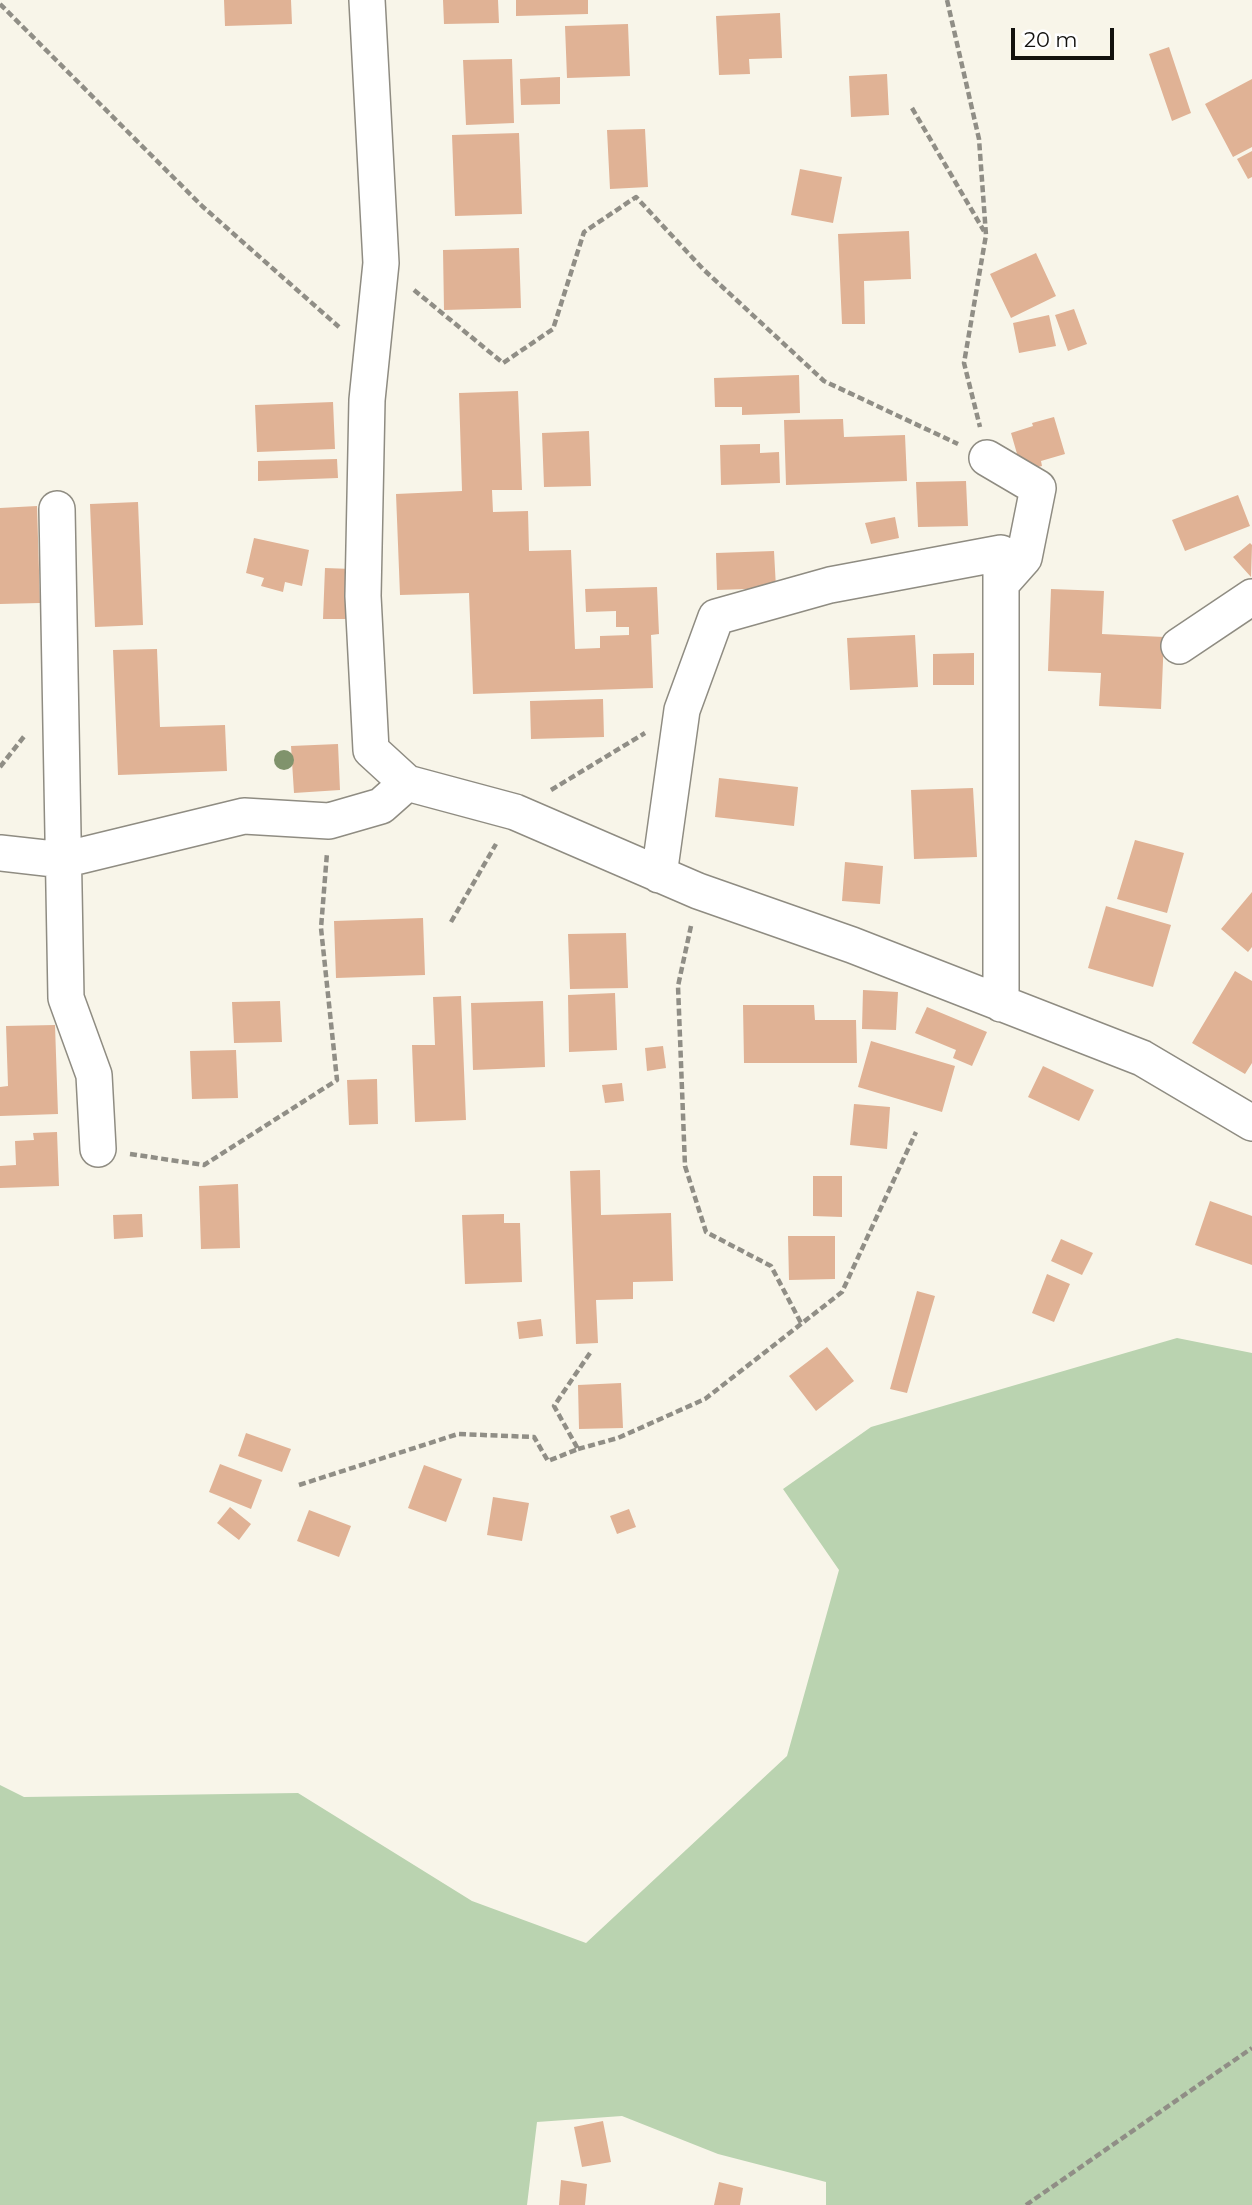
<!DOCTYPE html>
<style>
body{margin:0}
#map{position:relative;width:1252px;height:2205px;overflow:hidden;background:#f8f5e9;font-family:Montserrat,sans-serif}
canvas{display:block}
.scale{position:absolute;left:1011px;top:28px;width:103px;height:32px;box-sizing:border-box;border:4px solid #12110e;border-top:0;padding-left:9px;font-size:21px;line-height:24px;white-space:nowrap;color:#12110e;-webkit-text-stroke:5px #fff;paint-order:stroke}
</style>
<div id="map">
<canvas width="1252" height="2205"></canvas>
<div class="scale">20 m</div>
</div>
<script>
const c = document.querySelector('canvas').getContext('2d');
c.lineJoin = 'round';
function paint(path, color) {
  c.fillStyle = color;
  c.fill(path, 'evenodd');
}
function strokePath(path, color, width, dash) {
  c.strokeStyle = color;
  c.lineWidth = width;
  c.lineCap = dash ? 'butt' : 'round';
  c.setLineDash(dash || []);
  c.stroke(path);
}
paint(new Path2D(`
 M 1177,1338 L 1252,1353 L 1252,2205 L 826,2205 L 826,2182 L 718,2154 L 622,2116 L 537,2122 L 527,2205 L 0,2205 L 0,1785 L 24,1797 L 298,1793 L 472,1901 L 586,1943 L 787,1756 L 839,1570 L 783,1489 L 871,1427 Z`), '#bad3b0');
paint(new Path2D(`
 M 224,0 L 291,0 L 292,24 L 225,26 Z
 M 443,0 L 498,0 L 499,23 L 444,24 Z
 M 516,0 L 588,0 L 588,14 L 516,16 Z
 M 780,13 L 782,58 L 749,59 L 750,74 L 719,75 L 716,16 Z
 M 628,24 L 630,76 L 567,78 L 565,26 Z
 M 1169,47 L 1191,113 L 1172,121 L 1149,54 Z
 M 512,59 L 514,123 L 466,125 L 463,60 Z
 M 887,74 L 889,115 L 851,117 L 849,76 Z
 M 560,77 L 560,104 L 521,105 L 520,79 Z
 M 1252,79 L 1252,147 L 1233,157 L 1205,104 Z
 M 645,129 L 648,187 L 610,189 L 607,130 Z
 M 519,133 L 522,214 L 455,216 L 452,135 Z
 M 1252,151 L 1252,177 L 1248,179 L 1237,159 Z
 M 800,169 L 842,177 L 833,223 L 791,215 Z
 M 909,231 L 911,279 L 864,281 L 865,324 L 842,324 L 838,234 Z
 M 519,248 L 521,308 L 444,310 L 443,250 Z
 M 1036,253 L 1056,296 L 1011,318 L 990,274 Z
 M 1074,309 L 1087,344 L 1068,351 L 1055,315 Z
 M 1049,315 L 1056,346 L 1019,353 L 1013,323 Z
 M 799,375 L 800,413 L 742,415 L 742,407 L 715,407 L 714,378 Z
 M 518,391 L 522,490 L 492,490 L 493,512 L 528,511 L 529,551 L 571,550 L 575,649 L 600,648 L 600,636 L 629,635 L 629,627 L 616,627 L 616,611 L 586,612 L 585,589 L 657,587 L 659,634 L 651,635 L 653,688 L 473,694 L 469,593 L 400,595 L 396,494 L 462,491 L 459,393 Z
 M 333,402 L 335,449 L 257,452 L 255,405 Z
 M 1054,417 L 1065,454 L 1041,461 L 1042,466 L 1022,471 L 1011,433 L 1033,426 L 1032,423 Z
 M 843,419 L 844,437 L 905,435 L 907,481 L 786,485 L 784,420 Z
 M 589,431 L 591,486 L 544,487 L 542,433 Z
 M 760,444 L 760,453 L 779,452 L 780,483 L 721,485 L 720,445 Z
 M 337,459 L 338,478 L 258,481 L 258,461 Z
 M 966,481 L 968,526 L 918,527 L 916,482 Z
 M 1238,495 L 1250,526 L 1185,551 L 1172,520 Z
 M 138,502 L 143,625 L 95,627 L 90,504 Z
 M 37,506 L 40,603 L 0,604 L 0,508 Z
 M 895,517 L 899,538 L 871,544 L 865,523 Z
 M 254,538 L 309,550 L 302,586 L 285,582 L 283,592 L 261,586 L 264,578 L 246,573 Z
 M 1250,543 L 1252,545 L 1251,577 L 1233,557 Z
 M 774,551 L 776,588 L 717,590 L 716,553 Z
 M 325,568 L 352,569 L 350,619 L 323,619 Z
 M 1051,589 L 1104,591 L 1102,634 L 1164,637 L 1161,709 L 1099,706 L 1101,673 L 1048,671 Z
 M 915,635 L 918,687 L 850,690 L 847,638 Z
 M 157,649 L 160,727 L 225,725 L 227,771 L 118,775 L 113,650 Z
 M 974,653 L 974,685 L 933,685 L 933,654 Z
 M 603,699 L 604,737 L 531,739 L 530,701 Z
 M 338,744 L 340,790 L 294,793 L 291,746 Z
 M 719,778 L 798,787 L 794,826 L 715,817 Z
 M 973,788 L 977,857 L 914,859 L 911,790 Z
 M 1135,840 L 1184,853 L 1167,913 L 1117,899 Z
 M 845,862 L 883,866 L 880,904 L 842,901 Z
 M 1252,892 L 1252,947 L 1248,952 L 1221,929 Z
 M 1106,906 L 1171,925 L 1153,987 L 1088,968 Z
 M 423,918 L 425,975 L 336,978 L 334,921 Z
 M 626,933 L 628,988 L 570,989 L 568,934 Z
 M 1235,971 L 1252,981 L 1252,1063 L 1245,1074 L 1192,1043 Z
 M 863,990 L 898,992 L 896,1030 L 862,1029 Z
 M 615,993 L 617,1050 L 569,1052 L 568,995 Z
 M 461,996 L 466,1120 L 415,1122 L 412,1045 L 435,1045 L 433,997 Z
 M 280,1001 L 282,1042 L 234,1043 L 232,1002 Z
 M 543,1001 L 545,1067 L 473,1070 L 471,1003 Z
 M 743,1005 L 814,1005 L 815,1020 L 856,1020 L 857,1063 L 744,1063 Z
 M 927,1007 L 987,1032 L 972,1066 L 953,1058 L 956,1050 L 915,1033 Z
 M 55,1025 L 58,1114 L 0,1116 L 0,1087 L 8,1086 L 6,1026 Z
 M 871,1041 L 955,1066 L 942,1112 L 858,1087 Z
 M 663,1046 L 666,1068 L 647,1071 L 645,1048 Z
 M 236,1050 L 238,1098 L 192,1099 L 190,1051 Z
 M 1043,1066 L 1094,1090 L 1079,1121 L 1028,1097 Z
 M 377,1079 L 378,1124 L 349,1125 L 347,1080 Z
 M 622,1083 L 624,1101 L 605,1103 L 602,1085 Z
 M 854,1104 L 890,1107 L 887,1149 L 850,1145 Z
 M 57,1132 L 59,1186 L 0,1188 L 0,1166 L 16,1165 L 15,1141 L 34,1140 L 33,1133 Z
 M 600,1170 L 601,1215 L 671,1213 L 673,1281 L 633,1282 L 633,1299 L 596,1300 L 598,1343 L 576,1344 L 570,1171 Z
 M 813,1176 L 842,1176 L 842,1217 L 813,1216 Z
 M 238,1184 L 240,1248 L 201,1249 L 199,1186 Z
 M 1210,1201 L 1252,1216 L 1252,1265 L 1195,1245 Z
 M 142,1214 L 143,1237 L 114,1239 L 113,1215 Z
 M 504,1214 L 504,1223 L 520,1223 L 522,1282 L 465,1284 L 462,1215 Z
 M 788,1236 L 835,1236 L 835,1279 L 789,1280 Z
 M 1061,1239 L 1093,1253 L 1082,1275 L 1051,1261 Z
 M 1047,1274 L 1070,1284 L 1054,1322 L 1032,1313 Z
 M 917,1291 L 935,1296 L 907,1393 L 890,1389 Z
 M 541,1319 L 543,1336 L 519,1339 L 517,1322 Z
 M 827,1347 L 854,1381 L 816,1411 L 789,1376 Z
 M 621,1383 L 623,1428 L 579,1429 L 578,1385 Z
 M 246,1433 L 291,1449 L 282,1472 L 238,1456 Z
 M 220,1464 L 262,1480 L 251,1509 L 209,1492 Z
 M 424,1465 L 462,1479 L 446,1522 L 408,1508 Z
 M 493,1497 L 529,1503 L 522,1541 L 487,1535 Z
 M 230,1507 L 251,1524 L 239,1540 L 217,1523 Z
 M 629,1509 L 636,1527 L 617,1534 L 610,1516 Z
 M 309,1510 L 351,1526 L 339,1557 L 297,1541 Z
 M 603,2121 L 611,2162 L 582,2167 L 574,2127 Z
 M 561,2180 L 587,2184 L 585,2205 L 559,2205 Z
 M 719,2182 L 743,2188 L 740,2205 L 714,2205 Z`), '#e0b295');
const minor = new Path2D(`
 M 367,0 L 381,263 L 367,400 L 363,596 L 371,750 L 407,783 L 515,812 L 698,891 L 852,945 L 1142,1058 L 1252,1123
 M 987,458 L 1038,488 L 1024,558 L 1001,584
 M 57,509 L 66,998 L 94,1075 L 98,1149
 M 1179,646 L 1252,597
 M 0,853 L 63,860 L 244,816 L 329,821 L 381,806 L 407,783
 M 659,875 L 682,710 L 716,617 L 830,585 L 1001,553 L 1001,1004`);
strokePath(minor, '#8f8c82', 38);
strokePath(new Path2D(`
 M 947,0 L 979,139 L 986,235 L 964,363 L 980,427
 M 0,4 L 202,206 L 339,327
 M 912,108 L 984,231
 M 414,290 L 503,363 L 553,329 L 584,232 L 636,197 L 703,269 L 824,381 L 958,444
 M 0,767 L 26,734
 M 551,790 L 645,733
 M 451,922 L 496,844
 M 691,926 L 678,986 L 685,1166 L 706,1232 L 771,1266 L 801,1323
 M 130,1154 L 204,1165 L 337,1080 L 321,928 L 327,853
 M 578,1449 L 618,1438 L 705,1399 L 842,1292 L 916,1132
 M 299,1485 L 458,1434 L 534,1437 L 548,1461 L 578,1449 L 554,1406 L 592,1350
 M 1026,2205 L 1252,2048`), '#908e86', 4.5, [7, 3.5]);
strokePath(minor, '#fff', 35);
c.fillStyle = '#80936c';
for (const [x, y] of [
 [284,760]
]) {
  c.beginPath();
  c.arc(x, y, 10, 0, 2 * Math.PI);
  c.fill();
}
</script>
